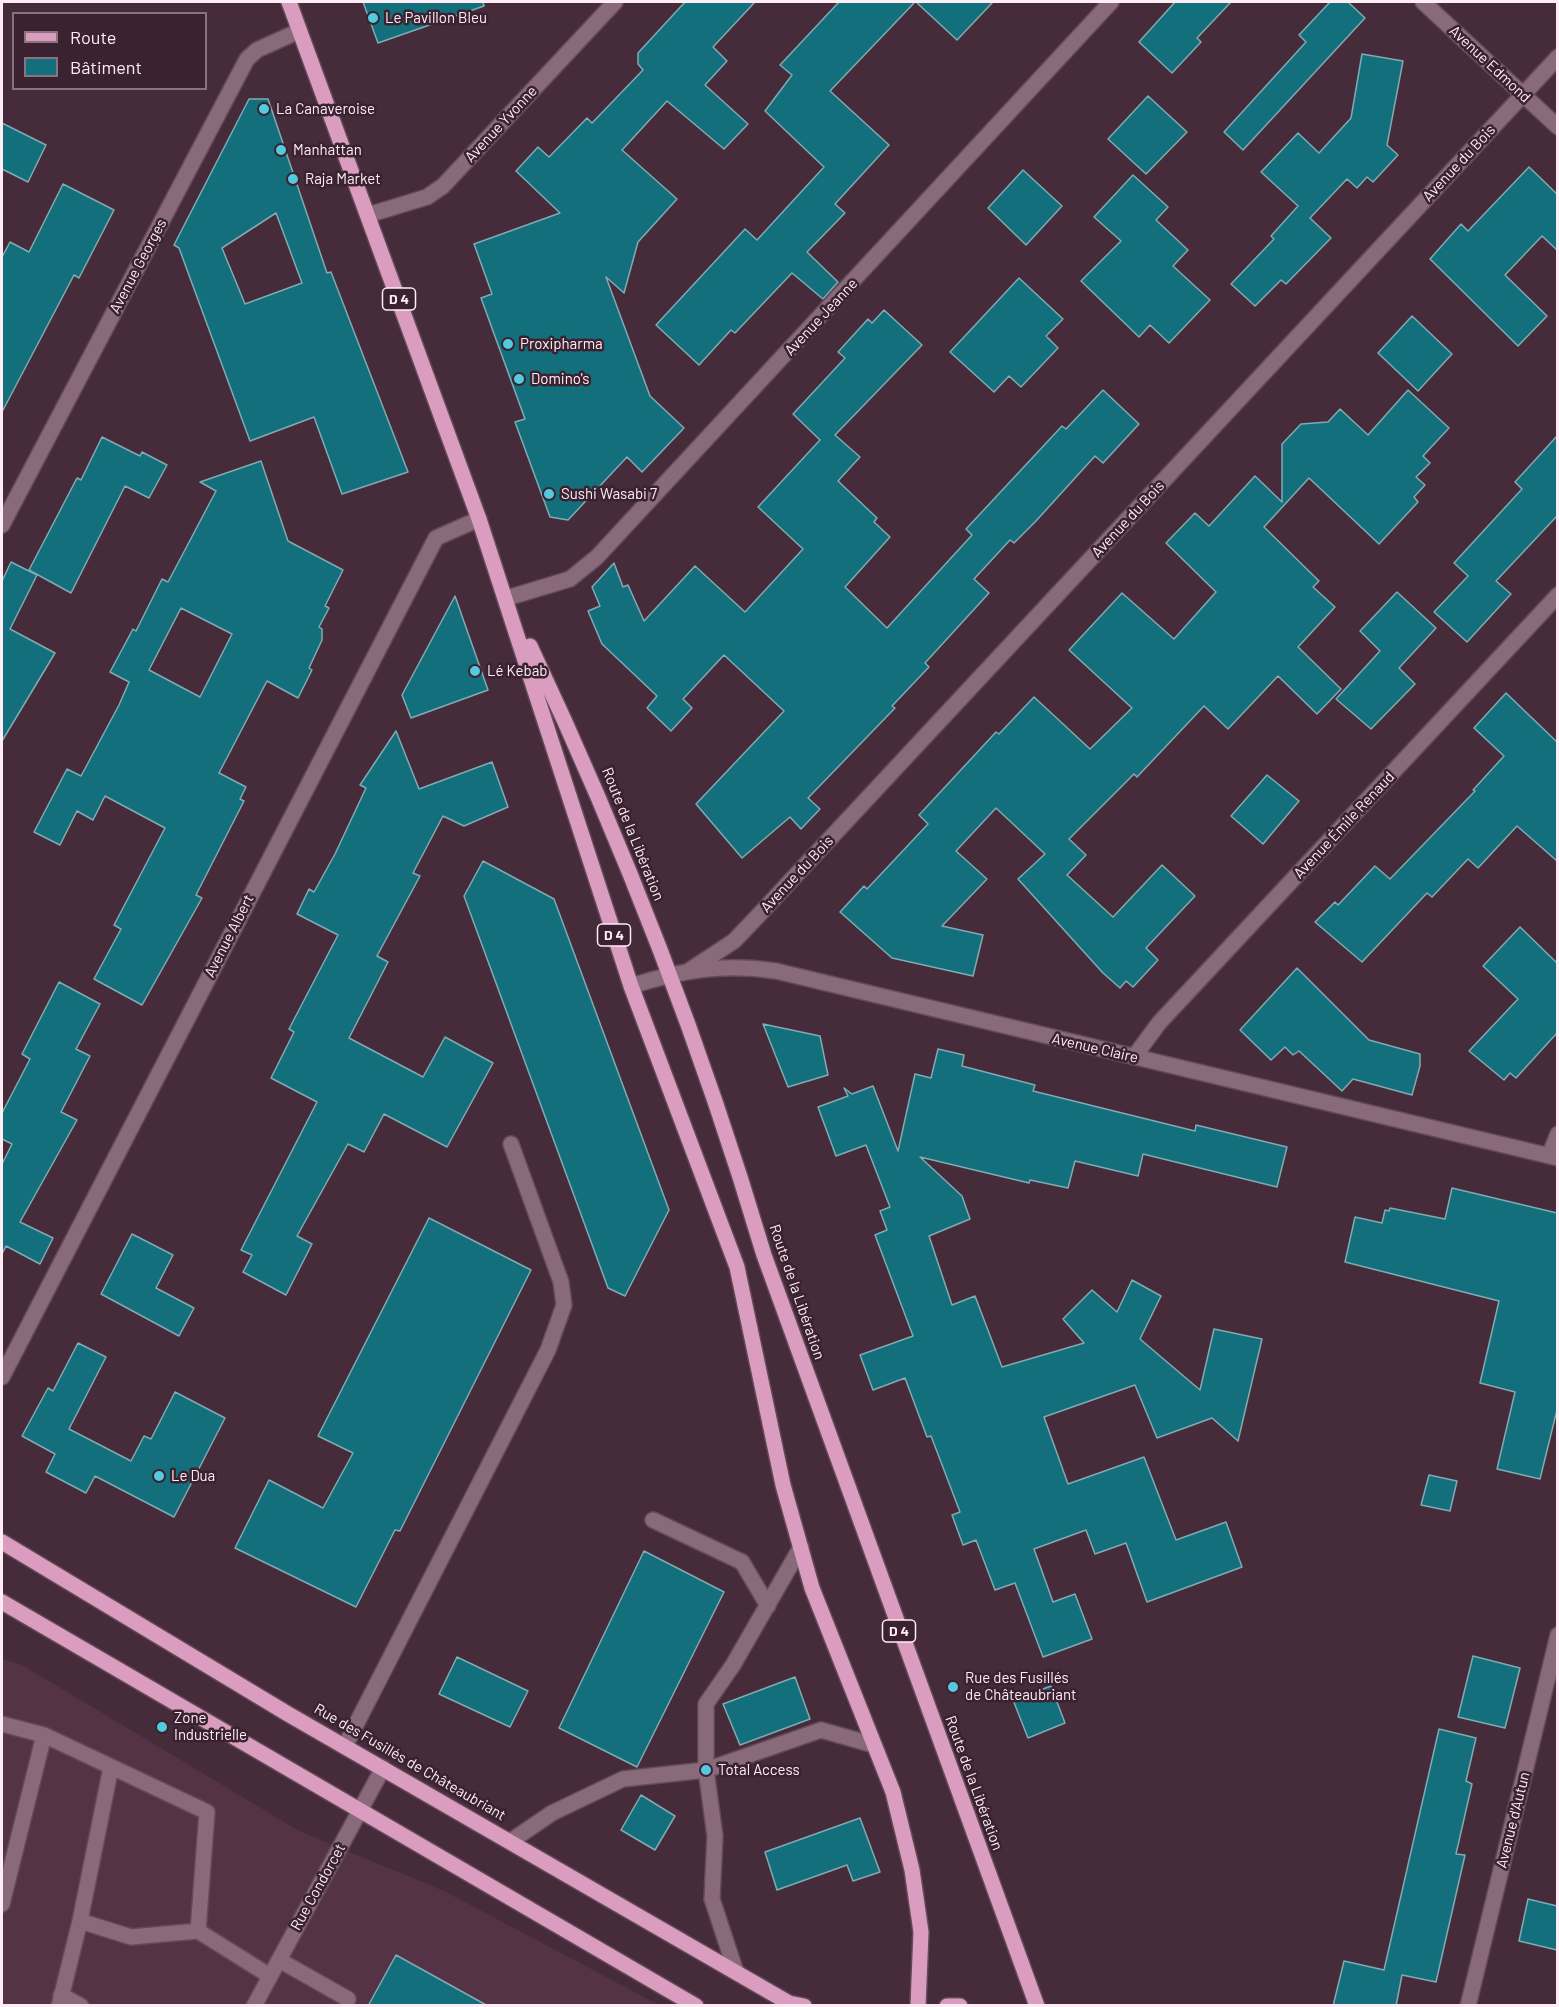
<!DOCTYPE html>
<meta charset="utf-8">
<style>
body{margin:0}
#map{position:relative;width:1559px;height:2007px;overflow:hidden;background:#462b3b;font-family:Barlow,sans-serif}
canvas{display:block}
.frame{position:absolute;inset:0;border:3px solid #ffedf6;pointer-events:none}
.legend{position:absolute;left:12px;top:12px;width:195px;height:78px;box-sizing:border-box;background:#3b2231;border:2px solid #897380;margin:0;padding:8px 10px;list-style:none;font-size:18px;color:#ffedf6}
.legend li{display:flex;align-items:center;gap:12px;height:30px}
.legend b{width:30px;border:2px solid #897380}
</style>
<div id="map">
<canvas width="1559" height="2007"></canvas>
<div class="frame"></div>
<ul class="legend">
<li><b style="height:8px;background:#da9dc0"></b>Route</li>
<li><b style="height:16px;background:#146f7c"></b>Bâtiment</li>
</ul>
</div>
<script>
const c = document.querySelector('canvas').getContext('2d');
c.lineJoin = 'round';
function paint(path, color) {
  c.fillStyle = color;
  c.fill(path, 'evenodd');
}
function strokePath(path, color, width, dash) {
  c.strokeStyle = color;
  c.lineWidth = width;
  c.lineCap = dash ? 'butt' : 'round';
  c.setLineDash(dash || []);
  c.stroke(path);
}
function label(font, color, halo, rows, align = 'center') {
  c.font = font + ' Barlow,sans-serif';
  c.lineWidth = 5;
  c.setLineDash([]);
  c.textBaseline = 'middle';
  c.strokeStyle = halo;
  c.fillStyle = color;
  for (const [text, x, y, turn = 0] of rows) {
    c.save();
    c.translate(x, y);
    c.rotate((+turn || 0) * Math.PI / 180);
    c.textAlign = isNaN(turn) ? turn : align;
    if (halo) c.strokeText(text, 0, 0);
    c.fillText(text, 0, 0);
    c.restore();
  }
}
paint(new Path2D(`
 M 2,1659 L 22,1665 L 299,1831 L 444,1891 L 659,2005 L 2,2005 Z`), '#543347');
const building = new Path2D(`
 M 363,2 L 483,2 L 484,6 L 378,43 Z
 M 685,2 L 755,2 L 713,47 L 727,61 L 705,85 L 748,124 L 724,149 L 667,101 L 622,150 L 677,199 L 638,242 L 624,293 L 606,277 L 650,396 L 684,428 L 642,472 L 627,457 L 568,520 L 550,517 L 515,422 L 525,419 L 481,298 L 492,294 L 474,244 L 560,213 L 516,171 L 538,147 L 549,157 L 587,118 L 592,123 L 643,70 L 638,64 L 638,53 Z
 M 839,2 L 915,2 L 830,91 L 889,145 L 835,204 L 845,213 L 807,252 L 838,282 L 823,299 L 792,273 L 735,333 L 731,330 L 699,365 L 656,325 L 745,229 L 757,240 L 824,167 L 765,111 L 792,75 L 780,65 Z
 M 916,2 L 993,2 L 957,40 Z
 M 1175,2 L 1231,2 L 1197,38 L 1201,42 L 1172,73 L 1139,42 Z
 M 1330,2 L 1348,2 L 1365,18 L 1243,150 L 1224,132 L 1306,42 L 1299,35 Z
 M 1362,54 L 1403,61 L 1387,145 L 1398,155 L 1373,182 L 1367,177 L 1357,188 L 1347,179 L 1310,218 L 1331,238 L 1286,284 L 1281,280 L 1255,306 L 1231,284 L 1274,239 L 1271,236 L 1298,206 L 1261,172 L 1298,133 L 1319,153 L 1351,118 Z
 M 1148,96 L 1187,132 L 1146,174 L 1108,139 Z
 M 249,99 L 268,99 L 327,273 L 331,272 L 408,472 L 342,494 L 314,417 L 250,441 L 179,248 L 174,245 ZM 276,213 L 302,283 L 245,304 L 222,248 Z
 M 2,123 L 46,145 L 28,182 L 2,169 Z
 M 1529,167 L 1557,194 L 1557,250 L 1542,236 L 1505,275 L 1547,316 L 1518,346 L 1430,259 L 1461,224 L 1468,231 Z
 M 1023,170 L 1062,206 L 1026,245 L 988,208 Z
 M 1133,175 L 1168,207 L 1156,220 L 1188,250 L 1173,266 L 1210,300 L 1169,343 L 1150,325 L 1139,337 L 1081,281 L 1121,241 L 1094,217 Z
 M 63,184 L 114,210 L 79,278 L 74,275 L 2,412 L 2,257 L 10,242 L 29,252 Z
 M 1019,278 L 1063,319 L 1046,336 L 1058,348 L 1021,387 L 1009,376 L 994,392 L 950,352 Z
 M 884,310 L 922,345 L 835,435 L 860,457 L 838,481 L 877,518 L 874,522 L 890,537 L 845,587 L 887,628 L 972,535 L 966,529 L 1062,426 L 1066,429 L 1103,390 L 1139,424 L 1103,463 L 1095,456 L 1036,521 L 1014,543 L 1010,540 L 974,579 L 989,593 L 925,663 L 929,667 L 892,706 L 895,708 L 808,798 L 820,809 L 801,829 L 790,817 L 742,858 L 696,804 L 784,711 L 724,655 L 683,699 L 692,708 L 671,731 L 647,708 L 657,696 L 602,644 L 588,611 L 600,606 L 592,587 L 614,563 L 623,587 L 628,585 L 644,621 L 695,566 L 745,612 L 803,549 L 758,507 L 820,440 L 793,414 L 845,358 L 838,352 L 868,319 L 872,323 Z
 M 1412,316 L 1452,354 L 1418,391 L 1378,353 Z
 M 1408,390 L 1449,428 L 1423,456 L 1430,463 L 1416,477 L 1425,485 L 1414,497 L 1418,502 L 1379,544 L 1309,478 L 1264,527 L 1319,581 L 1313,587 L 1335,607 L 1298,647 L 1341,689 L 1317,714 L 1278,676 L 1228,729 L 1204,706 L 1137,777 L 1134,774 L 1069,839 L 1086,855 L 1067,875 L 1113,917 L 1162,865 L 1195,896 L 1146,948 L 1158,960 L 1133,987 L 1126,981 L 1120,988 L 1103,973 L 1018,879 L 1045,854 L 996,808 L 956,851 L 987,879 L 942,926 L 983,935 L 973,976 L 892,958 L 840,912 L 864,886 L 867,889 L 928,824 L 919,815 L 996,732 L 999,734 L 1034,697 L 1090,749 L 1132,708 L 1069,650 L 1122,593 L 1174,639 L 1216,592 L 1166,543 L 1195,513 L 1209,526 L 1255,476 L 1282,502 L 1282,444 L 1301,424 L 1328,422 L 1340,409 L 1368,435 Z
 M 1557,436 L 1557,516 L 1496,581 L 1511,594 L 1467,642 L 1434,612 L 1468,576 L 1454,563 L 1522,489 L 1515,482 Z
 M 102,437 L 140,456 L 142,452 L 167,465 L 149,498 L 125,486 L 71,593 L 29,570 L 77,478 L 81,480 Z
 M 261,461 L 288,541 L 343,570 L 325,606 L 329,608 L 319,627 L 322,629 L 322,640 L 309,668 L 312,670 L 298,698 L 267,681 L 219,773 L 246,787 L 240,799 L 244,801 L 196,895 L 202,898 L 142,1005 L 94,979 L 121,929 L 114,925 L 165,828 L 105,796 L 93,820 L 77,811 L 60,845 L 34,832 L 67,769 L 81,776 L 119,705 L 129,682 L 110,672 L 133,629 L 136,631 L 162,579 L 168,582 L 216,491 L 200,482 ZM 181,608 L 232,634 L 200,697 L 149,670 Z
 M 11,562 L 37,575 L 10,629 L 55,653 L 2,741 L 2,581 Z
 M 1397,592 L 1436,628 L 1399,668 L 1415,684 L 1371,729 L 1336,699 L 1380,651 L 1360,631 Z
 M 455,596 L 488,690 L 411,718 L 402,695 Z
 M 1506,693 L 1557,742 L 1557,861 L 1517,826 L 1478,868 L 1468,859 L 1432,897 L 1427,893 L 1362,962 L 1315,922 L 1335,902 L 1338,905 L 1375,866 L 1390,879 L 1475,791 L 1473,790 L 1504,756 L 1474,728 Z
 M 396,731 L 419,789 L 492,762 L 508,807 L 464,826 L 443,816 L 413,873 L 420,876 L 377,956 L 388,962 L 349,1038 L 423,1077 L 445,1037 L 493,1063 L 447,1147 L 384,1114 L 364,1152 L 348,1144 L 297,1236 L 312,1244 L 286,1295 L 243,1272 L 252,1255 L 241,1250 L 317,1102 L 271,1078 L 294,1032 L 289,1029 L 338,935 L 297,914 L 309,889 L 314,892 L 335,854 L 366,788 L 360,785 Z
 M 1267,775 L 1299,801 L 1263,844 L 1231,816 Z
 M 483,861 L 554,899 L 669,1210 L 625,1296 L 608,1288 L 464,896 Z
 M 1520,927 L 1557,963 L 1557,1033 L 1516,1078 L 1510,1073 L 1504,1080 L 1469,1051 L 1518,999 L 1483,966 Z
 M 1297,968 L 1369,1040 L 1420,1054 L 1420,1066 L 1412,1095 L 1353,1079 L 1342,1091 L 1299,1051 L 1293,1055 L 1285,1047 L 1271,1060 L 1240,1030 Z
 M 59,982 L 100,1004 L 76,1049 L 90,1056 L 61,1112 L 77,1120 L 20,1222 L 53,1238 L 40,1264 L 6,1246 L 2,1254 L 2,1164 L 12,1144 L 2,1139 L 2,1113 L 30,1059 L 22,1054 Z
 M 763,1024 L 820,1036 L 828,1075 L 788,1087 Z
 M 938,1049 L 964,1055 L 962,1066 L 1035,1085 L 1033,1091 L 1195,1131 L 1196,1125 L 1287,1147 L 1277,1187 L 1143,1154 L 1138,1176 L 1075,1161 L 1068,1188 L 1030,1180 L 1029,1183 L 920,1157 L 962,1196 L 970,1219 L 929,1236 L 952,1305 L 975,1296 L 1002,1367 L 1084,1343 L 1063,1319 L 1092,1290 L 1117,1312 L 1132,1280 L 1161,1296 L 1140,1339 L 1200,1390 L 1214,1329 L 1262,1339 L 1238,1441 L 1212,1418 L 1157,1438 L 1135,1385 L 1044,1417 L 1068,1484 L 1144,1457 L 1176,1540 L 1226,1522 L 1242,1567 L 1147,1602 L 1126,1543 L 1095,1554 L 1086,1530 L 1034,1549 L 1053,1602 L 1075,1594 L 1092,1639 L 1043,1657 L 1015,1583 L 995,1590 L 976,1540 L 963,1545 L 952,1515 L 960,1512 L 931,1436 L 927,1437 L 905,1378 L 873,1390 L 860,1355 L 913,1336 L 875,1235 L 887,1230 L 880,1211 L 890,1207 L 866,1145 L 836,1156 L 818,1107 L 848,1096 L 844,1088 L 852,1094 L 873,1086 L 898,1151 L 915,1074 L 931,1078 Z
 M 1452,1188 L 1557,1213 L 1557,1410 L 1540,1479 L 1497,1469 L 1515,1392 L 1480,1383 L 1499,1301 L 1345,1262 L 1355,1217 L 1382,1223 L 1385,1210 L 1389,1211 L 1390,1208 L 1445,1219 Z
 M 429,1218 L 531,1270 L 400,1531 L 395,1530 L 356,1607 L 235,1548 L 269,1480 L 323,1508 L 353,1453 L 318,1436 Z
 M 132,1234 L 173,1255 L 156,1288 L 194,1308 L 179,1336 L 101,1294 Z
 M 78,1343 L 106,1357 L 69,1429 L 131,1461 L 144,1436 L 151,1439 L 175,1392 L 225,1418 L 174,1517 L 95,1476 L 86,1493 L 46,1472 L 55,1454 L 22,1436 L 48,1388 L 53,1391 Z
 M 1429,1475 L 1457,1481 L 1450,1511 L 1421,1505 Z
 M 644,1551 L 724,1592 L 637,1767 L 559,1728 Z
 M 1473,1656 L 1520,1668 L 1505,1728 L 1458,1717 Z
 M 457,1657 L 528,1691 L 510,1727 L 439,1694 Z
 M 795,1677 L 810,1719 L 740,1745 L 723,1704 Z
 M 1051,1686 L 1065,1723 L 1028,1738 L 1013,1700 Z
 M 1439,1729 L 1476,1738 L 1466,1781 L 1472,1784 L 1456,1854 L 1465,1855 L 1436,1982 L 1402,1975 L 1396,2006 L 1333,2006 L 1344,1961 L 1384,1970 Z
 M 641,1795 L 675,1816 L 655,1850 L 621,1830 Z
 M 860,1818 L 880,1872 L 853,1881 L 847,1865 L 777,1890 L 765,1852 Z
 M 1528,1899 L 1557,1906 L 1557,1950 L 1519,1941 Z
 M 396,1955 L 488,2006 L 368,2006 Z`);
paint(building, '#146f7c');
strokePath(building, '#81abb2', 1.5);
const minor = new Path2D(`
 M 1423,2 L 1558,127
 M 368,215 L 427,197 L 443,186 L 615,2
 M 2,525 L 247,59 L 257,50 L 299,31
 M 507,598 L 570,579 L 597,557 L 1111,2
 M 690,970 L 734,941 L 756,918 L 1558,57
 M 631,986 C 682,970 723,963 776,971 L 1558,1158
 M 1134,1057 L 1159,1023 L 1558,595
 M 1549,1156 L 1558,1134
 M 2,1377 L 436,538 L 479,519
 M 653,1520 L 742,1562 L 768,1606
 M 2,1724 L 44,1735 L 207,1812 L 198,1931 L 270,1976
 M 345,1746 L 548,1350 L 564,1305 L 561,1282 L 511,1144
 M 111,1767 L 80,1921 L 131,1937 L 198,1931
 M 511,1841 L 552,1813 L 623,1779 L 706,1770 L 706,1704 L 733,1665 L 801,1547
 M 2,1904 L 44,1735
 M 279,1960 L 348,1999
 M 736,1972 L 712,1899 L 715,1836 L 706,1770 L 821,1730 L 874,1745
 M 61,1995 L 81,2006
 M 59,2006 L 80,1921
 M 254,2006 L 383,1768
 M 1468,2006 L 1558,1635`);
const major = new Path2D(`
 M 289,2 L 479,519 L 631,986 L 737,1267 L 783,1485 L 812,1588 L 893,1792 L 912,1870 L 921,1932 L 918,2006
 M 530,646 C 623,843 702,1046 764,1255 L 1037,2006
 M 2,1542 L 288,1714 L 789,2003 L 804,2006
 M 2,1602 L 696,2006
 M 947,2006 L 960,2006`);
strokePath(minor, '#644a59', 18);
strokePath(major, '#644a59', 18);
strokePath(minor, '#886a7b', 15);
strokePath(major, '#da9dc0', 15);
for (const [x, y, r, color] of [
 [373,18,6,"#54cade"],
 [264,109,6,"#54cade"],
 [281,150,6,"#54cade"],
 [293,179,6,"#54cade"],
 [508,344,6,"#54cade"],
 [519,379,6,"#54cade"],
 [549,494,6,"#54cade"],
 [475,671,6,"#54cade"],
 [159,1476,6,"#54cade"],
 [953,1687,6,"#54cade"],
 [162,1727,6,"#54cade"],
 [706,1770,6,"#54cade"]
]) {
  const dot = new Path2D();
  dot.arc(x, y, r, 0, 2 * Math.PI);
  c.fillStyle = color;
  c.fill(dot);
  strokePath(dot, '#3b2231', 2);
}
for (const [x, y, w] of [
 [399,299,33],
 [614,935,33],
 [899,1631,33]
]) {
  const box = new Path2D();
  box.roundRect(x - w / 2, y - 11, w, 22, 4.5);
  c.fillStyle = '#3b2231';
  c.fill(box);
  strokePath(box, '#ffedf6', 1.5);
}
label('bold 14px', '#ffedf6', null, [
 ["D 4",399,299],
 ["D 4",614,935],
 ["D 4",899,1631]
]);
label('15px', '#ffedf6', '#3b2231', [
 ["Le Pavillon Bleu",385,18],
 ["La Canaveroise",276,109],
 ["Manhattan",293,150],
 ["Raja Market",305,179],
 ["Proxipharma",520,344],
 ["Domino's",531,379],
 ["Sushi Wasabi 7",561,494],
 ["Lé Kebab",487,671],
 ["Le Dua",171,1476],
 ["Rue des Fusillés",965,1678],
 ["de Châteaubriant",965,1695],
 ["Zone",174,1718],
 ["Industrielle",174,1735],
 ["Total Access",718,1770]
], 'left');
label('15px', '#ffedf6', '#3b2231', [
 ["Avenue Edmond",1490,64,43],
 ["Avenue Yvonne",501,124,-47],
 ["Avenue du Bois",1459,163,-47],
 ["Avenue Georges",138,266,-62],
 ["Avenue Jeanne",821,317,-47],
 ["Avenue du Bois",1128,519,-47],
 ["Avenue Émile Renaud",1344,825,-47],
 ["Route de la Libération",633,834,68],
 ["Avenue du Bois",797,874,-47],
 ["Avenue Albert",229,936,-63],
 ["Avenue Claire",1095,1048,13],
 ["Route de la Libération",797,1292,71],
 ["Rue des Fusillés de Châteaubriant",410,1762,30],
 ["Route de la Libération",974,1783,70],
 ["Avenue d'Autun",1513,1820,-76],
 ["Rue Condorcet",318,1887,-61]
]);
</script>
